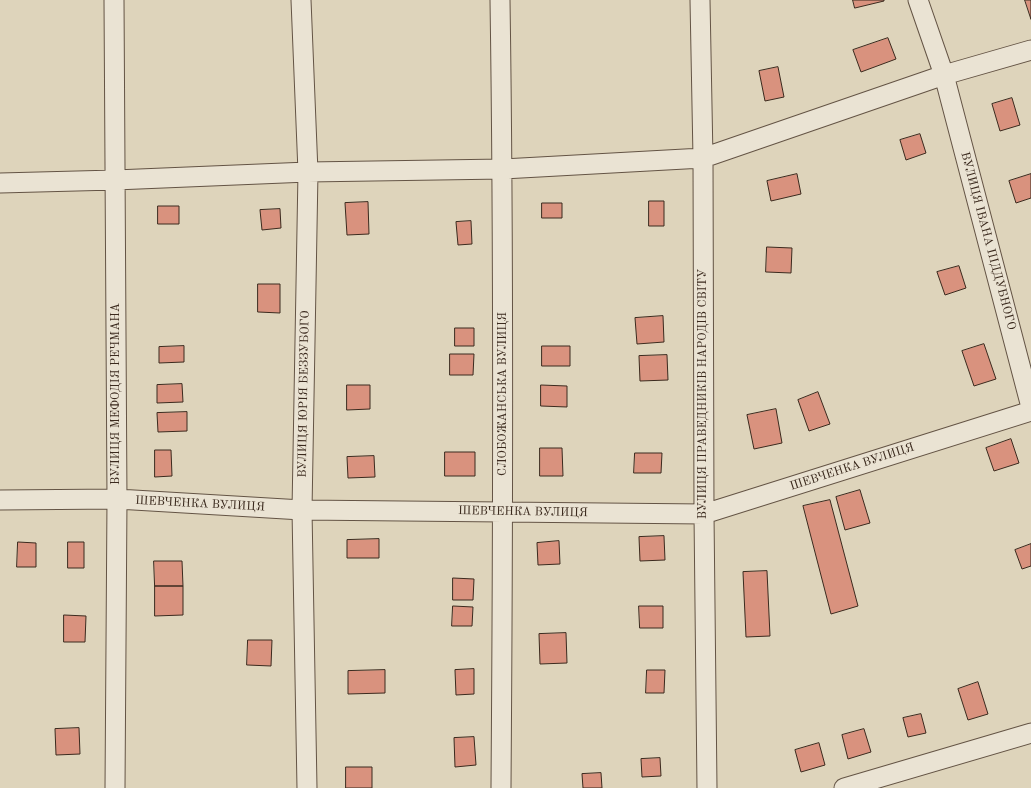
<!DOCTYPE html>
<meta charset="utf-8">
<style>
body{margin:0}
canvas{display:block;background:#ded4bb}
</style>
<canvas width="1031" height="788"></canvas>
<script>
const c = document.querySelector('canvas').getContext('2d');
c.lineJoin = 'round';
function paint(path, color) {
  c.fillStyle = color;
  c.fill(path, 'evenodd');
}
function strokePath(path, color, width, dash) {
  c.strokeStyle = color;
  c.lineWidth = width;
  c.lineCap = dash ? 'butt' : 'round';
  c.setLineDash(dash || []);
  c.stroke(path);
}
function label(font, color, halo, rows, align = 'center') {
  c.font = font + ' "Old Standard TT",serif';
  c.lineWidth = 4;
  c.setLineDash([]);
  c.textBaseline = 'middle';
  c.strokeStyle = halo;
  c.fillStyle = color;
  for (const [text, x, y, turn = 0] of rows) {
    c.save();
    c.translate(x, y);
    c.rotate((+turn || 0) * Math.PI / 180);
    c.textAlign = isNaN(turn) ? turn : align;
    if (halo) c.strokeText(text, 0, 0);
    c.fillText(text, 0, 0);
    c.restore();
  }
}
const building = new Path2D(`
 M 853,0 L 884,0 L 884,1 L 855,8 Z
 M 1025,0 L 1031,0 L 1031,19 Z
 M 888,38 L 896,59 L 861,72 L 853,50 Z
 M 778,67 L 784,97 L 765,101 L 759,71 Z
 M 1012,98 L 1020,125 L 1000,131 L 992,104 Z
 M 920,134 L 926,153 L 906,160 L 900,140 Z
 M 797,174 L 801,194 L 771,201 L 767,181 Z
 M 1031,174 L 1031,198 L 1016,203 L 1009,181 Z
 M 649,201 L 664,201 L 664,226 L 649,226 Z
 M 368,202 L 369,234 L 347,235 L 345,203 Z
 M 542,203 L 562,203 L 562,218 L 542,218 Z
 M 158,206 L 179,206 L 179,224 L 158,224 Z
 M 280,209 L 281,228 L 262,230 L 260,210 Z
 M 471,221 L 472,244 L 458,245 L 456,222 Z
 M 767,247 L 792,248 L 791,273 L 766,272 Z
 M 959,266 L 966,288 L 945,295 L 937,272 Z
 M 258,284 L 280,284 L 280,313 L 258,312 Z
 M 663,316 L 664,342 L 637,344 L 635,318 Z
 M 455,328 L 474,328 L 474,346 L 455,346 Z
 M 984,344 L 996,379 L 974,386 L 962,351 Z
 M 184,346 L 184,362 L 159,363 L 159,347 Z
 M 542,346 L 570,346 L 570,366 L 542,366 Z
 M 450,354 L 474,354 L 473,375 L 450,375 Z
 M 667,355 L 668,380 L 640,381 L 639,356 Z
 M 182,384 L 183,402 L 157,403 L 157,385 Z
 M 347,385 L 370,385 L 370,409 L 347,410 Z
 M 541,385 L 567,386 L 567,407 L 541,406 Z
 M 818,392 L 830,424 L 809,431 L 798,400 Z
 M 776,409 L 782,443 L 754,449 L 747,415 Z
 M 187,412 L 187,431 L 158,432 L 157,413 Z
 M 1011,439 L 1019,463 L 994,471 L 986,448 Z
 M 540,448 L 562,448 L 563,476 L 540,476 Z
 M 155,450 L 171,450 L 172,476 L 155,477 Z
 M 445,452 L 475,452 L 475,476 L 445,476 Z
 M 635,453 L 662,453 L 661,473 L 634,473 Z
 M 374,456 L 375,477 L 348,478 L 347,457 Z
 M 860,490 L 870,523 L 845,530 L 836,497 Z
 M 830,500 L 858,606 L 831,614 L 803,506 Z
 M 664,536 L 665,560 L 640,561 L 639,537 Z
 M 379,539 L 379,558 L 347,558 L 347,540 Z
 M 559,541 L 560,564 L 538,565 L 537,543 Z
 M 18,542 L 36,543 L 36,567 L 17,567 Z
 M 68,542 L 84,542 L 84,568 L 68,568 Z
 M 1031,544 L 1031,566 L 1022,569 L 1015,550 Z
 M 154,561 L 182,561 L 183,586 L 155,586 Z
 M 767,571 L 770,636 L 746,637 L 743,572 Z
 M 453,578 L 474,579 L 473,600 L 453,600 Z
 M 155,586 L 183,586 L 183,615 L 155,616 Z
 M 453,606 L 473,607 L 472,626 L 452,626 Z
 M 639,606 L 663,606 L 663,628 L 640,628 Z
 M 64,615 L 86,616 L 85,642 L 64,642 Z
 M 566,633 L 567,663 L 540,664 L 539,634 Z
 M 248,640 L 272,640 L 271,666 L 247,665 Z
 M 474,669 L 474,694 L 456,695 L 455,670 Z
 M 385,670 L 385,693 L 348,694 L 348,671 Z
 M 647,670 L 665,670 L 664,693 L 646,693 Z
 M 978,682 L 988,714 L 968,720 L 958,689 Z
 M 921,714 L 926,733 L 908,737 L 903,718 Z
 M 79,728 L 80,754 L 56,755 L 55,729 Z
 M 864,729 L 871,752 L 848,759 L 842,735 Z
 M 474,737 L 476,765 L 455,767 L 454,738 Z
 M 819,743 L 825,765 L 801,772 L 795,750 Z
 M 660,758 L 661,776 L 642,777 L 641,759 Z
 M 346,767 L 372,767 L 372,788 L 346,788 Z
 M 601,773 L 602,788 L 583,788 L 582,774 Z`);
paint(building, '#d9927e');
strokePath(building, '#3b2a1e', 1);
const minor = new Path2D(`
 M 114,0 L 117,499 L 115,788
 M 301,0 L 308,172 L 302,510 L 307,788
 M 500,0 C 504,263 503,525 501,788
 M 700,0 L 703,158 L 704,514 L 707,788
 M 918,0 L 944,75 L 1031,407
 M 0,183 L 115,180 L 308,172 L 503,169 L 703,158 L 944,75 L 1031,50
 M 0,500 L 117,499 L 302,510 L 704,514 L 1031,411
 M 844,788 L 1031,733`);
strokePath(minor, '#645445', 21);
strokePath(minor, '#eae3d3', 19);
label('12px', '#3b2a1e', '#eae3d3', [
 ["ВУЛИЦЯ ІВАНА ПІДДУБНОГО",988,241,75],
 ["ВУЛИЦЯ МЕФОДІЯ РЕЧМАНА",116,394,-90],
 ["ВУЛИЦЯ ЮРІЯ БЕЗЗУБОГО",304,394,-89],
 ["СЛОБОЖАНСЬКА ВУЛИЦЯ",503,394,-90],
 ["ВУЛИЦЯ ПРАВЕДНИКІВ НАРОДІВ СВІТУ",703,394,-90],
 ["ШЕВЧЕНКА ВУЛИЦЯ",852,467,-18],
 ["ШЕВЧЕНКА ВУЛИЦЯ",200,504,3],
 ["ШЕВЧЕНКА ВУЛИЦЯ",523,512,1]
]);
</script>
